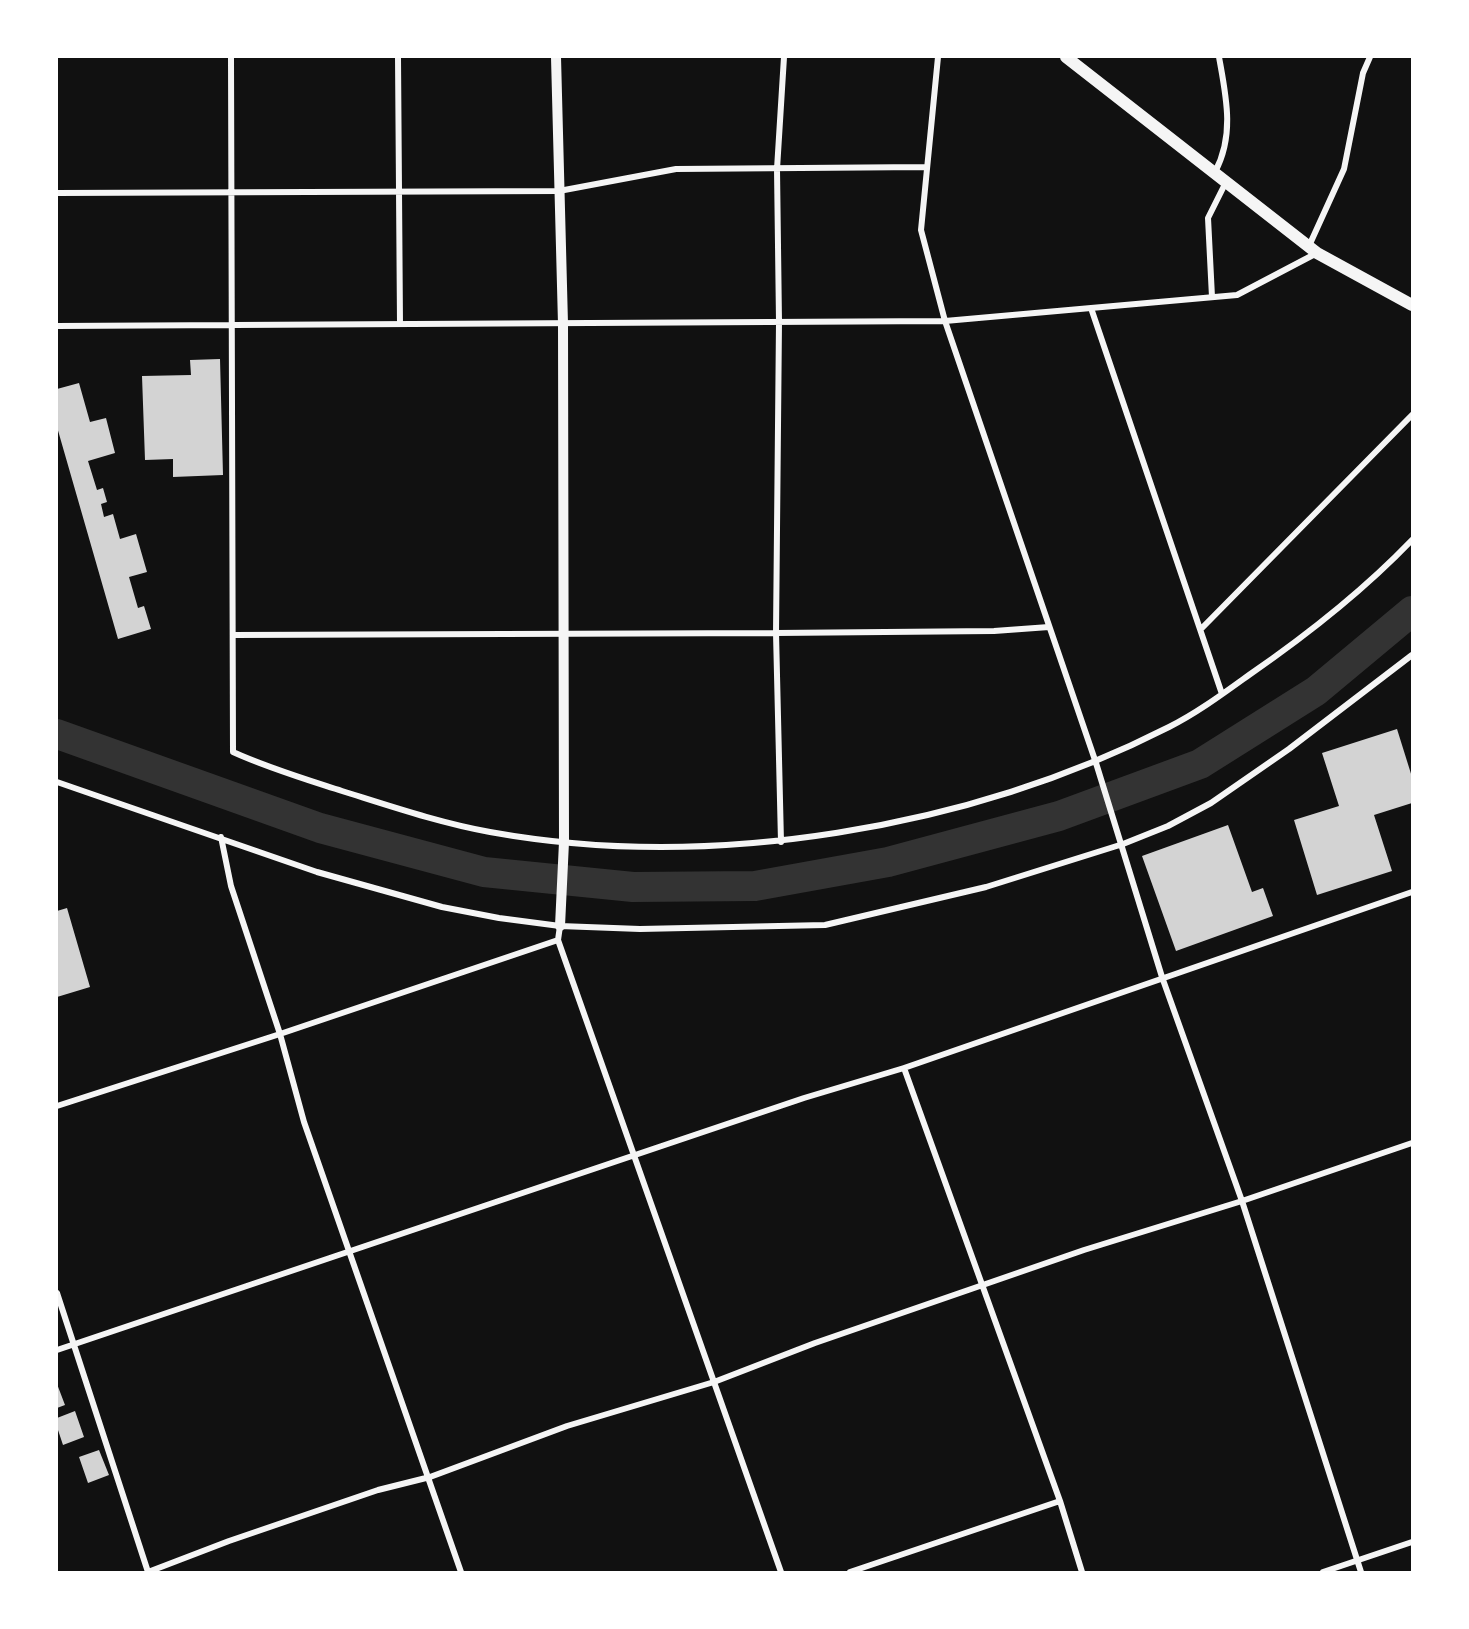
<!DOCTYPE html>
<style>
body{margin:0}
#map{position:relative;width:1469px;height:1629px;overflow:hidden;background:#111;font-family:Helvetica,sans-serif}
canvas{display:block}
.frame{position:absolute;inset:0;border:58px solid #fff;pointer-events:none}
</style>
<div id="map">
<canvas width="1469" height="1629"></canvas>
<div class="frame"></div>
</div>
<script>
const c = document.querySelector('canvas').getContext('2d');
c.lineJoin = 'round';
function strokePath(path, color, width, dash) {
  c.strokeStyle = color;
  c.lineWidth = width;
  c.lineCap = dash ? 'butt' : 'round';
  c.setLineDash(dash || []);
  c.stroke(path);
}
function paint(path, color) {
  c.fillStyle = color;
  c.fill(path, 'evenodd');
}
strokePath(new Path2D(`
 M 57,734 L 320,828 L 484,872 L 633,887 L 755,886 L 888,862 L 1059,816 L 1200,764 L 1316,691 L 1412,611`), '#333', 30);
paint(new Path2D(`
 M 220,359 L 223,475 L 173,477 L 173,459 L 145,460 L 142,376 L 191,375 L 190,360 Z
 M 79,383 L 90,422 L 106,418 L 115,453 L 88,461 L 97,490 L 103,488 L 107,502 L 101,504 L 104,517 L 113,514 L 120,539 L 136,534 L 147,572 L 129,577 L 138,608 L 144,606 L 151,629 L 118,639 L 57,427 L 57,389 Z
 M 1397,729 L 1412,777 L 1412,803 L 1374,815 L 1392,871 L 1317,895 L 1294,820 L 1339,806 L 1322,753 Z
 M 1228,825 L 1252,892 L 1263,888 L 1273,916 L 1176,951 L 1142,856 Z
 M 67,908 L 90,987 L 57,997 L 57,911 Z
 M 57,1384 L 65,1405 L 57,1408 Z
 M 75,1411 L 84,1437 L 63,1445 L 57,1427 L 57,1418 Z
 M 99,1450 L 109,1475 L 88,1483 L 79,1457 Z`), '#d3d3d3');
strokePath(new Path2D(`
 M 231,57 L 233,752 C 268,768 305,779 342,791 C 390,806 440,823 490,832 C 711,872 969,829 1169,727 C 1197,713 1224,693 1249,675 C 1307,635 1363,591 1412,540
 M 398,57 L 400,324
 M 938,57 L 921,230 L 945,321 L 1096,763 L 1162,977 L 1242,1201 L 1361,1572
 M 1215,172 C 1235,135 1226,96 1219,57
 M 57,193 L 559,191 L 676,169 L 925,167
 M 1309,246 L 1344,169 L 1363,73 L 1370,57
 M 1212,297 L 1208,218 L 1226,182
 M 1091,308 L 1222,694
 M 57,326 L 945,321 L 1237,295 L 1317,253
 M 1202,628 L 1412,415
 M 234,635 L 776,633 L 994,631 L 1049,627
 M 57,782 L 317,872 L 442,907 L 499,918 L 560,926 L 640,929 L 825,925 L 986,887 L 1123,844 L 1168,826 L 1211,803 L 1289,749 L 1412,655
 M 221,837 L 231,886 L 280,1034 L 304,1122 L 461,1572
 M 781,842 L 776,633 L 779,322 L 777,169 L 784,57
 M 560,926 L 558,940 L 781,1572
 M 57,1106 L 280,1034 L 558,940
 M 57,1293 L 148,1572
 M 57,1350 L 804,1098 L 904,1068
 M 148,1572 L 229,1541 L 378,1490 L 430,1477 L 567,1426 L 714,1382 L 815,1343 L 1084,1250 L 1242,1201 L 1412,1143
 M 850,1572 L 1060,1501
 M 1082,1572 L 1060,1501 L 904,1068 L 1412,892
 M 1323,1572 L 1412,1542`), '#f5f5f5', 6);
strokePath(new Path2D(`
 M 556,57 L 563,324 L 564,842 L 560,926`), '#f5f5f5', 10);
strokePath(new Path2D(`
 M 1066,57 L 1317,253 L 1412,305`), '#f5f5f5', 12);
</script>
